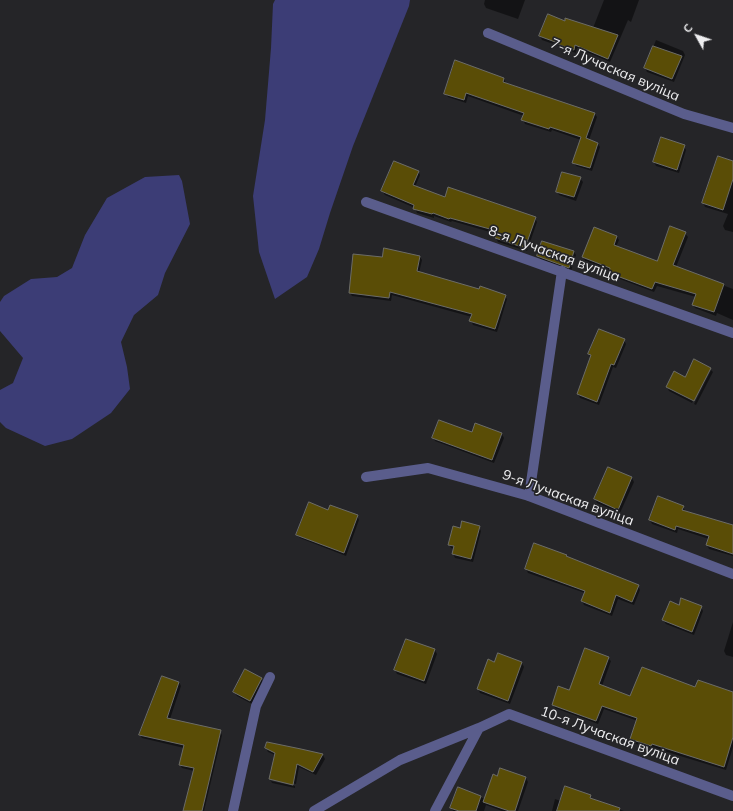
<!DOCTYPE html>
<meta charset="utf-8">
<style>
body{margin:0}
#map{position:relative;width:733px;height:811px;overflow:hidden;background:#252528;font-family:Mulish,sans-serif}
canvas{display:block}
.north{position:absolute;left:677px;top:16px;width:40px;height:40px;-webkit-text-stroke:3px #252528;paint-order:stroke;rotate:310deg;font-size:11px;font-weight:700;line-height:16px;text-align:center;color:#eeeef0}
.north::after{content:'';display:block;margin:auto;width:14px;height:18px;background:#eeeef0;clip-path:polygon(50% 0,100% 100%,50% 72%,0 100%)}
</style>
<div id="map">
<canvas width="733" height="811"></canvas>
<div class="north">С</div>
</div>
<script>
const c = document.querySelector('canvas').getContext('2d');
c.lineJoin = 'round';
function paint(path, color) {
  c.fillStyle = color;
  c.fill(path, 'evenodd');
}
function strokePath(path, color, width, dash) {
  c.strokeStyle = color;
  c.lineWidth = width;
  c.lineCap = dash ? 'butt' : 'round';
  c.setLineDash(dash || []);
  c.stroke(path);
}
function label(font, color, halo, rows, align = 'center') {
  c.font = font + ' Mulish,sans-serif';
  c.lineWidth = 3.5;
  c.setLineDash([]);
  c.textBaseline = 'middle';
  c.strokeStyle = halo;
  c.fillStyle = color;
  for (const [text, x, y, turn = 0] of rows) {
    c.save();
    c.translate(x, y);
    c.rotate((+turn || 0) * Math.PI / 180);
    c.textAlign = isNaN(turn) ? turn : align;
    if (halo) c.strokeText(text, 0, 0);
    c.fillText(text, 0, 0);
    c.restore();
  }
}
paint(new Path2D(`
 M 275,0 L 410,0 L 409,6 L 353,146 L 330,213 L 319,249 L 307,277 L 275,299 L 259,252 L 253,196 L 265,120 L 271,48 L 273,4 Z
 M 179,175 L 182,181 L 190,224 L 165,273 L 158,295 L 134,315 L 121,342 L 127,367 L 130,389 L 111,413 L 72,439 L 45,446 L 6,428 L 0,422 L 0,390 L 13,383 L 23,358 L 0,331 L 0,302 L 4,296 L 31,279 L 57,277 L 72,268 L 85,235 L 107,198 L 145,177 Z`), '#3c3d76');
paint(new Path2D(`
 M 485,0 L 525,0 L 518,19 L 486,8 L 484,4 Z
 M 604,0 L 639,0 L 631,22 L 628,20 L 610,62 L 577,48 L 576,53 L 560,48 L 559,46 L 542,40 L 540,36 L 565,22 L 593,28 Z
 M 656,40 L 683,51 L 685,55 L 674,82 L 647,72 L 645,68 Z
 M 504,79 L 506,83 L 595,114 L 597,117 L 589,140 L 598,144 L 600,147 L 592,171 L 576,166 L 574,163 L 581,140 L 552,130 L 551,132 L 525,124 L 523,120 L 524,116 L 468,96 L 466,103 L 448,97 L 445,93 Z
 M 684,146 L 686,150 L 679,173 L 656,166 L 654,162 Z
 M 733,162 L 733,232 L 725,230 L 723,226 L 728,214 L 705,207 L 703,203 Z
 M 418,171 L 420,175 L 415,187 L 446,198 L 535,218 L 537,222 L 527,251 L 498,242 L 496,238 L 497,234 L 452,221 L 451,222 L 434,216 L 434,218 L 417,213 L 415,208 L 385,195 L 382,191 Z
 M 580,178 L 583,182 L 576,201 L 559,195 L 557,191 Z
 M 685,233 L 688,237 L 676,267 L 724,284 L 725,286 L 733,289 L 733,320 L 717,313 L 716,316 L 695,308 L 693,305 L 696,297 L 657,286 L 654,292 L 612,276 L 610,273 L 611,271 L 585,261 L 583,257 L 617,237 L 619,240 L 616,247 L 658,263 Z
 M 574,252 L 576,255 L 571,271 L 541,260 L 538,256 Z
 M 420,257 L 422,260 L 419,273 L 480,291 L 505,296 L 507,299 L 497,332 L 473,325 L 471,321 L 472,317 L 392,295 L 391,301 L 352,296 L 350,293 L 383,258 Z
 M 624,340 L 626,344 L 616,368 L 613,367 L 599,405 L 580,398 L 578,394 L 591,358 L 589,354 Z
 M 709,369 L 692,403 L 669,391 L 667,387 L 685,378 L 710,369 L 711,369 Z
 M 711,370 L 713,372 L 696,405 L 694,404 Z
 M 472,434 L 502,434 L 504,438 L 494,463 L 435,441 L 433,437 Z
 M 608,468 L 632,478 L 634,482 L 620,513 L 597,503 L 595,499 Z
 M 658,497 L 683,506 L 685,511 L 733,526 L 733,556 L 709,549 L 707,545 L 709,539 L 678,529 L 677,533 L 652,524 L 650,520 Z
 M 329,511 L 357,516 L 359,520 L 346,556 L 300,538 L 297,535 Z
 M 479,527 L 481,531 L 473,562 L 455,558 L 453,554 L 454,549 L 451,548 L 449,544 L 460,530 Z
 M 567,558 L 638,586 L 640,590 L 634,605 L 618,599 L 612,616 L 584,605 L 582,601 L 585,593 L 528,573 L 526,569 Z
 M 679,606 L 701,607 L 703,611 L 694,635 L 666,624 L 663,620 Z
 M 733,622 L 733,657 L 726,655 L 724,651 Z
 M 406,640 L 435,650 L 437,654 L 426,684 L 397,674 L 395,670 Z
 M 608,658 L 611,661 L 602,686 L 631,697 L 695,688 L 733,693 L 733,747 L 726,770 L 654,748 L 653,750 L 633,743 L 631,739 L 638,721 L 604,709 L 598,724 L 555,708 L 553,704 Z
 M 495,663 L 522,663 L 524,667 L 510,704 L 480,693 L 478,689 Z
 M 261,679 L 264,683 L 252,704 L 237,696 L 234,692 Z
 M 179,682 L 181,686 L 170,719 L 220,731 L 222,735 L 204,811 L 184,811 L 194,771 L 182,768 L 180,765 L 184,748 L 142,738 L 140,735 Z
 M 268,743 L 323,755 L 325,759 L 316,775 L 299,767 L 296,784 L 271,779 L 271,781 L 295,786 L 295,788 L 272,783 L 270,779 L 275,755 L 268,752 L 266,748 Z
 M 498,777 L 526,778 L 528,782 L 518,811 L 502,811 L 486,805 L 484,811 L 453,811 L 451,807 L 458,788 L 485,799 Z
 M 590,796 L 593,800 L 624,811 L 552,811 L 555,799 L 561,801 Z`), '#0007');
const building = new Path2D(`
 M 548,14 L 565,21 L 565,18 L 618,35 L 608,59 L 575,45 L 574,50 L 557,44 L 558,43 L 539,36 Z
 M 653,46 L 682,56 L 672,79 L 644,68 Z
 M 455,60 L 504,78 L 503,82 L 595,113 L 586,138 L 598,143 L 590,168 L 572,163 L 581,137 L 550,127 L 549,129 L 521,120 L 524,113 L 466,93 L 464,100 L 444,94 Z
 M 661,137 L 685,145 L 677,170 L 653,162 Z
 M 718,156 L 733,161 L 733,179 L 723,210 L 702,203 Z
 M 394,161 L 419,171 L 413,185 L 445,197 L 448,187 L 536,217 L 525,248 L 495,238 L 497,231 L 450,218 L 449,219 L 433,213 L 432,214 L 413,209 L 414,205 L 381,191 Z
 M 562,172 L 581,177 L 574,197 L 556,192 Z
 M 670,226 L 686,232 L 673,265 L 724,284 L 714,312 L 692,305 L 696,294 L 655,282 L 652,289 L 609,273 L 610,268 L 582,257 L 594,227 L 617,236 L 614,245 L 657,261 Z
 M 542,241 L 574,251 L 569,268 L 537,256 Z
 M 384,248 L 420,256 L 417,271 L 479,289 L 480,286 L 506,295 L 495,329 L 469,321 L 472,314 L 390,292 L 389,298 L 349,293 L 353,254 L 382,257 Z
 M 599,329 L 625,339 L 614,365 L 611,364 L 597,402 L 577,394 L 591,355 L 588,354 Z
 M 694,359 L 711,368 L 694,401 L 666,387 L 674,371 L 685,377 Z
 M 439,420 L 472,432 L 475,423 L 502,433 L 492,460 L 432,438 Z
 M 608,467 L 632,477 L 618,510 L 594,499 Z
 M 658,496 L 684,506 L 682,510 L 733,525 L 733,554 L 706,545 L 709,536 L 676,526 L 675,530 L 649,520 Z
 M 309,502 L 328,510 L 330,505 L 358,515 L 344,553 L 296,535 Z
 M 462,521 L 480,526 L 471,559 L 452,554 L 454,546 L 448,545 L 453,526 L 460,528 Z
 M 534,543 L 567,555 L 566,556 L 639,585 L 632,602 L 616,595 L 610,613 L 581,601 L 585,591 L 525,569 Z
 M 681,598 L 702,606 L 692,632 L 662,620 L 670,601 L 679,605 Z
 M 406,639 L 435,649 L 424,681 L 394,670 Z
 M 585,648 L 609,657 L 599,684 L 630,696 L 642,667 L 695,687 L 698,680 L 733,692 L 733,737 L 724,767 L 652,744 L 651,746 L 630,739 L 637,718 L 602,706 L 596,721 L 552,705 L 558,686 L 569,690 Z
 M 498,653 L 522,662 L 508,701 L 477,689 L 488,659 L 494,662 Z
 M 245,669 L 262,678 L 250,701 L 233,692 Z
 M 162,676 L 179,682 L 167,718 L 221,730 L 202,811 L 183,811 L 194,768 L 179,765 L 184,745 L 139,735 Z
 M 267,742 L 301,749 L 323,754 L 313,772 L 297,764 L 293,785 L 269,779 L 275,753 L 265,748 Z
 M 500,768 L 526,777 L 515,811 L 509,811 L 483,802 L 493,774 L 497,776 Z
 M 565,786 L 591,795 L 590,798 L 620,808 L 619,811 L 557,811 Z
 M 458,787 L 481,796 L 476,811 L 459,811 L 450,808 Z`);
paint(building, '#5a4d06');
strokePath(building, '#6c6c68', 1);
strokePath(new Path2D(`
 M 529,496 L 562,271
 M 233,811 L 256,706 L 270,677`), '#5a5d8c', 10);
strokePath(new Path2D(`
 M 488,33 L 684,114 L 733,128
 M 366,202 L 733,333
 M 366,477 L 428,468 L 529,496 L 733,574
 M 314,811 L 400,760 L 479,728 L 509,714 L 733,796
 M 435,811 L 479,728`), '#5a5d8c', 10);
label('14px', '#eeeef0', '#252528', [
 ["7-я Лучаская вуліца",615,70,23],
 ["8-я Лучаская вуліца",554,254,20],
 ["9-я Лучаская вуліца",568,498,20],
 ["10-я Лучаская вуліца",610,736,20]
]);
</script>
